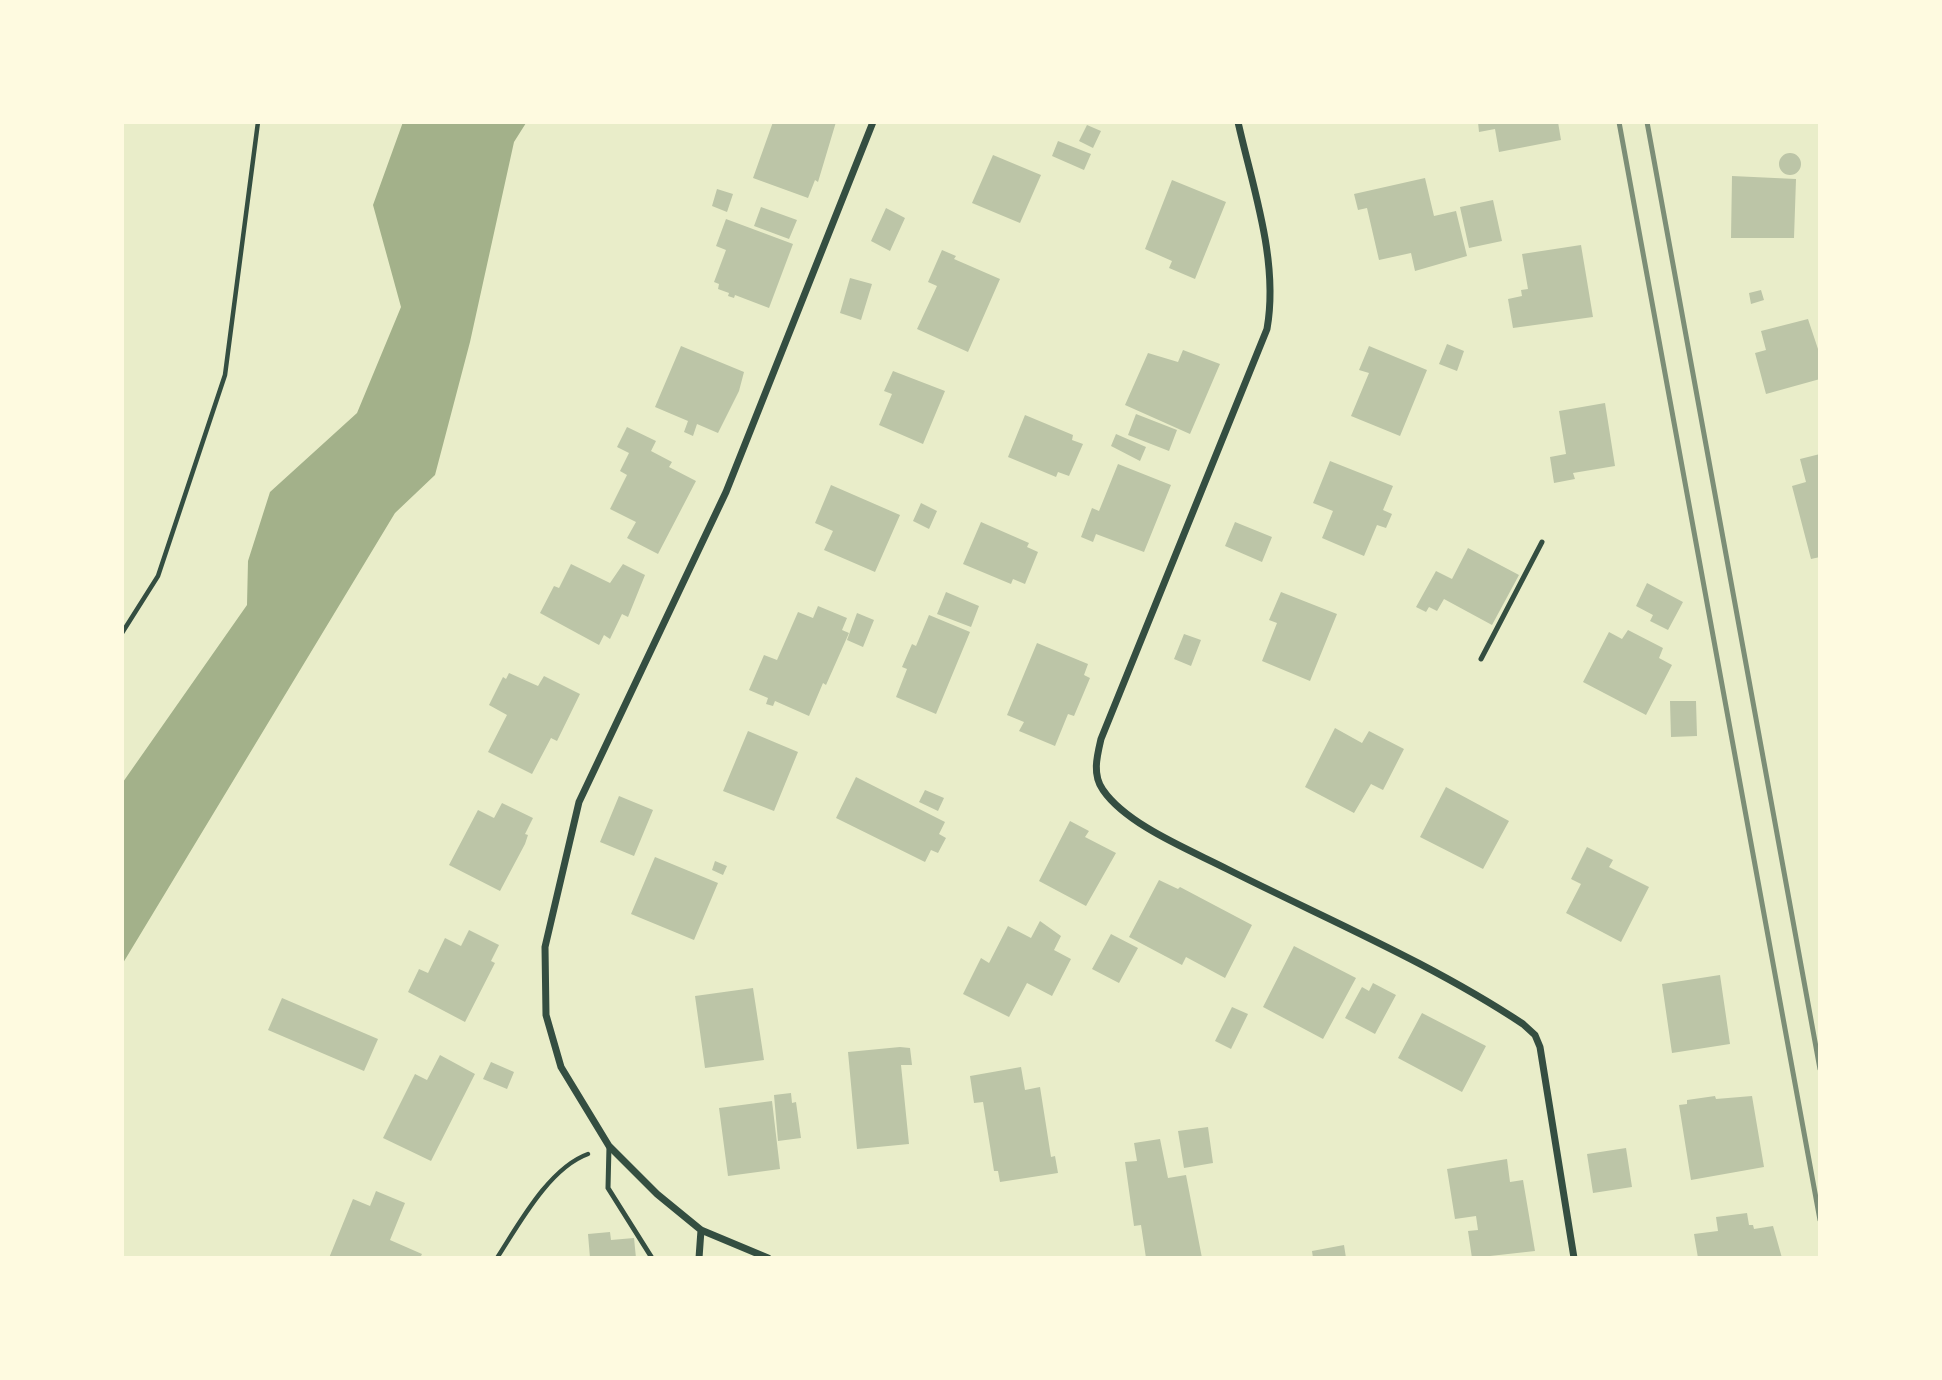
<!DOCTYPE html>
<style>
body{margin:0}
#map{position:relative;width:1942px;height:1380px;overflow:hidden;background:#e9edc9;font-family:"Alegreya Sans",sans-serif}
canvas{display:block}
.frame{position:absolute;inset:0;border:124px solid #fefae0;pointer-events:none}
</style>
<div id="map">
<canvas width="1942" height="1380"></canvas>
<div class="frame"></div>
</div>
<script>
const c = document.querySelector('canvas').getContext('2d');
c.lineJoin = 'round';
function paint(path, color) {
  c.fillStyle = color;
  c.fill(path, 'evenodd');
}
function strokePath(path, color, width, dash) {
  c.strokeStyle = color;
  c.lineWidth = width;
  c.lineCap = dash ? 'butt' : 'round';
  c.setLineDash(dash || []);
  c.stroke(path);
}
paint(new Path2D(`
 M 403,122 L 526,123 L 514,142 L 470,342 L 435,475 L 395,513 L 123,963 L 123,782 L 247,605 L 248,561 L 270,492 L 357,413 L 401,307 L 373,205 Z`), '#a3b18a');
paint(new Path2D(`
 M 773,122 L 836,122 L 818,182 L 815,180 L 808,198 L 753,178 Z
 M 1478,122 L 1558,122 L 1561,140 L 1499,152 L 1495,129 L 1479,132 Z
 M 1087,125 L 1101,131 L 1093,148 L 1079,141 Z
 M 1058,141 L 1091,154 L 1084,170 L 1052,156 Z
 M1779 164a11 11 0 1 1 22 0a11 11 0 1 1-22 0Z
 M 993,155 L 1041,175 L 1020,223 L 972,203 Z
 M 1732,176 L 1796,179 L 1794,238 L 1731,238 Z
 M 1425,178 L 1434,216 L 1456,211 L 1467,256 L 1415,271 L 1411,253 L 1379,260 L 1367,208 L 1358,210 L 1354,194 Z
 M 1172,180 L 1226,202 L 1195,279 L 1169,268 L 1172,261 L 1145,249 Z
 M 717,189 L 733,194 L 727,212 L 712,206 Z
 M 1493,200 L 1502,241 L 1469,248 L 1460,207 Z
 M 761,207 L 797,220 L 789,239 L 754,226 Z
 M 886,208 L 905,218 L 890,251 L 871,241 Z
 M 726,219 L 793,244 L 769,308 L 735,295 L 734,298 L 728,296 L 729,293 L 718,289 L 719,284 L 714,282 L 726,250 L 716,246 Z
 M 1581,245 L 1593,317 L 1513,328 L 1508,299 L 1522,296 L 1521,290 L 1528,289 L 1522,254 Z
 M 942,250 L 956,256 L 954,259 L 1000,279 L 968,352 L 917,329 L 937,286 L 928,282 Z
 M 850,278 L 872,284 L 861,320 L 840,313 Z
 M 1761,290 L 1764,300 L 1751,304 L 1749,293 Z
 M 1808,319 L 1820,355 L 1820,379 L 1766,394 L 1755,353 L 1766,350 L 1761,331 Z
 M 1447,344 L 1464,351 L 1457,371 L 1439,364 Z
 M 681,346 L 744,372 L 739,391 L 718,433 L 697,424 L 693,436 L 684,432 L 688,421 L 655,407 Z
 M 1369,346 L 1427,370 L 1400,436 L 1351,416 L 1369,373 L 1359,370 Z
 M 1183,350 L 1220,364 L 1190,434 L 1125,405 L 1148,353 L 1178,362 Z
 M 893,371 L 945,391 L 923,444 L 879,425 L 892,394 L 884,391 Z
 M 1605,403 L 1615,466 L 1573,473 L 1575,479 L 1554,483 L 1550,457 L 1566,454 L 1559,411 Z
 M 1136,414 L 1177,430 L 1169,451 L 1128,435 Z
 M 1025,415 L 1073,435 L 1072,440 L 1083,444 L 1069,476 L 1058,472 L 1056,477 L 1008,457 Z
 M 627,427 L 656,441 L 651,451 L 672,462 L 669,467 L 696,481 L 658,554 L 627,538 L 636,522 L 610,509 L 627,475 L 620,471 L 629,453 L 617,447 Z
 M 1116,434 L 1146,447 L 1140,461 L 1111,446 Z
 M 1820,454 L 1820,557 L 1811,559 L 1792,486 L 1806,482 L 1800,459 Z
 M 1330,461 L 1393,486 L 1383,510 L 1392,514 L 1386,528 L 1377,525 L 1364,556 L 1322,538 L 1333,511 L 1313,503 Z
 M 1118,464 L 1171,485 L 1144,552 L 1096,534 L 1093,542 L 1081,537 L 1092,508 L 1099,511 Z
 M 831,485 L 900,515 L 875,572 L 824,550 L 833,531 L 815,523 Z
 M 921,503 L 937,511 L 929,529 L 913,521 Z
 M 981,522 L 1029,543 L 1027,547 L 1038,552 L 1025,584 L 1013,579 L 1011,584 L 963,564 Z
 M 1235,522 L 1272,537 L 1262,562 L 1225,546 Z
 M 1468,548 L 1519,575 L 1492,625 L 1444,599 L 1437,611 L 1429,607 L 1426,612 L 1416,607 L 1436,571 L 1452,579 Z
 M 571,564 L 610,583 L 623,564 L 645,575 L 628,617 L 622,614 L 610,639 L 604,635 L 599,645 L 540,613 L 554,586 L 559,588 Z
 M 1647,583 L 1683,602 L 1668,630 L 1650,621 L 1653,615 L 1636,606 Z
 M 946,592 L 979,606 L 971,627 L 937,614 Z
 M 1281,592 L 1337,614 L 1310,681 L 1262,661 L 1277,623 L 1269,620 Z
 M 818,606 L 847,618 L 842,630 L 849,633 L 826,685 L 823,683 L 809,716 L 775,701 L 773,706 L 766,704 L 768,698 L 749,690 L 764,655 L 777,660 L 798,612 L 813,618 Z
 M 857,613 L 874,620 L 863,647 L 847,640 Z
 M 929,615 L 970,632 L 936,714 L 896,697 L 907,669 L 902,667 L 912,644 L 916,646 Z
 M 1628,630 L 1663,648 L 1659,658 L 1672,665 L 1646,715 L 1583,682 L 1609,632 L 1622,639 Z
 M 1184,634 L 1201,640 L 1191,666 L 1174,659 Z
 M 1037,643 L 1088,664 L 1084,675 L 1090,678 L 1074,716 L 1068,714 L 1055,746 L 1019,731 L 1024,722 L 1007,715 Z
 M 509,673 L 538,686 L 544,676 L 580,694 L 557,741 L 551,738 L 532,774 L 488,752 L 507,715 L 489,705 L 503,677 L 506,679 Z
 M 1670,701 L 1696,701 L 1697,736 L 1671,737 Z
 M 1335,728 L 1362,743 L 1369,731 L 1404,749 L 1383,790 L 1371,784 L 1354,813 L 1305,787 Z
 M 748,731 L 798,752 L 774,811 L 723,791 Z
 M 856,777 L 945,822 L 939,834 L 946,838 L 938,853 L 931,850 L 925,862 L 836,818 Z
 M 1446,787 L 1509,821 L 1483,869 L 1420,837 Z
 M 925,790 L 944,798 L 938,811 L 919,802 Z
 M 619,796 L 653,810 L 634,856 L 600,842 Z
 M 502,803 L 533,818 L 525,834 L 528,835 L 525,844 L 500,891 L 449,865 L 478,810 L 494,818 Z
 M 1070,821 L 1089,831 L 1085,837 L 1116,853 L 1086,906 L 1039,881 Z
 M 1587,847 L 1613,860 L 1609,867 L 1649,887 L 1621,942 L 1566,913 L 1581,884 L 1571,879 Z
 M 655,857 L 718,883 L 694,940 L 631,914 Z
 M 715,861 L 727,866 L 723,875 L 712,870 Z
 M 1159,880 L 1178,889 L 1180,887 L 1252,925 L 1225,978 L 1186,957 L 1182,965 L 1129,937 Z
 M 1040,921 L 1061,936 L 1054,950 L 1071,959 L 1052,996 L 1027,983 L 1009,1017 L 963,994 L 981,958 L 989,963 L 1008,926 L 1031,938 Z
 M 469,930 L 499,945 L 491,961 L 495,963 L 465,1022 L 408,992 L 419,969 L 428,973 L 445,938 L 461,946 Z
 M 1111,934 L 1138,948 L 1119,983 L 1092,969 Z
 M 1294,946 L 1356,978 L 1323,1039 L 1263,1007 Z
 M 1720,975 L 1730,1044 L 1672,1053 L 1662,984 Z
 M 1373,983 L 1396,995 L 1375,1034 L 1345,1018 L 1362,987 L 1369,991 Z
 M 753,988 L 764,1060 L 705,1068 L 695,996 Z
 M 282,998 L 378,1039 L 364,1071 L 268,1030 Z
 M 1232,1007 L 1248,1014 L 1231,1049 L 1215,1041 Z
 M 1422,1013 L 1486,1046 L 1462,1092 L 1398,1058 Z
 M 900,1047 L 910,1048 L 912,1065 L 901,1065 L 909,1144 L 857,1149 L 848,1052 Z
 M 440,1055 L 475,1074 L 431,1161 L 383,1138 L 415,1074 L 427,1080 Z
 M 491,1062 L 514,1072 L 507,1089 L 483,1079 Z
 M 1021,1067 L 1025,1090 L 1040,1087 L 1051,1157 L 1055,1156 L 1058,1173 L 1000,1182 L 998,1171 L 994,1171 L 983,1102 L 974,1103 L 970,1076 Z
 M 791,1093 L 792,1103 L 796,1102 L 801,1138 L 778,1141 L 774,1095 Z
 M 1715,1096 L 1716,1099 L 1752,1096 L 1764,1167 L 1691,1180 L 1679,1105 L 1687,1104 L 1687,1100 Z
 M 772,1101 L 780,1169 L 728,1176 L 719,1108 Z
 M 1208,1127 L 1213,1163 L 1184,1168 L 1178,1131 Z
 M 1160,1139 L 1168,1178 L 1186,1175 L 1202,1258 L 1146,1258 L 1141,1225 L 1134,1226 L 1125,1162 L 1137,1161 L 1134,1143 Z
 M 1626,1148 L 1632,1187 L 1593,1193 L 1587,1154 Z
 M 1507,1159 L 1510,1182 L 1523,1180 L 1535,1251 L 1472,1258 L 1468,1231 L 1478,1230 L 1476,1216 L 1455,1219 L 1447,1169 Z
 M 376,1191 L 405,1203 L 390,1240 L 422,1254 L 420,1258 L 329,1258 L 353,1199 L 370,1206 Z
 M 1747,1213 L 1749,1225 L 1753,1225 L 1754,1229 L 1773,1226 L 1782,1258 L 1698,1258 L 1694,1234 L 1718,1231 L 1716,1217 Z
 M 610,1232 L 611,1240 L 634,1238 L 636,1258 L 590,1258 L 588,1234 Z
 M 1344,1245 L 1346,1258 L 1313,1258 L 1312,1251 Z`), '#bcc5a7');
strokePath(new Path2D(`
 M 122,633 L 158,576 L 225,375 L 258,122
 M 497,1258 C 519,1224 549,1168 588,1154`), '#344e41', 4.5);
strokePath(new Path2D(`
 M 1481,659 L 1542,542
 M 609,1146 L 608,1188 L 652,1258`), '#344e41', 5);
strokePath(new Path2D(`
 M 1238,122 C 1253,189 1279,261 1267,329 L 1101,739 C 1097,756 1092,775 1103,790 C 1127,825 1190,850 1227,869 C 1326,919 1431,963 1523,1024 L 1535,1035 L 1540,1047 L 1574,1258
 M 699,1258 L 701,1230
 M 768,1258 L 701,1230 L 657,1194 L 609,1146 L 561,1067 L 546,1015 L 545,947 L 579,802 L 726,492 L 873,122`), '#344e41', 7);
strokePath(new Path2D(`
 M 1619,122 L 1820,1220
 M 1647,122 L 1820,1069`), '#7c8e77', 5);
</script>
